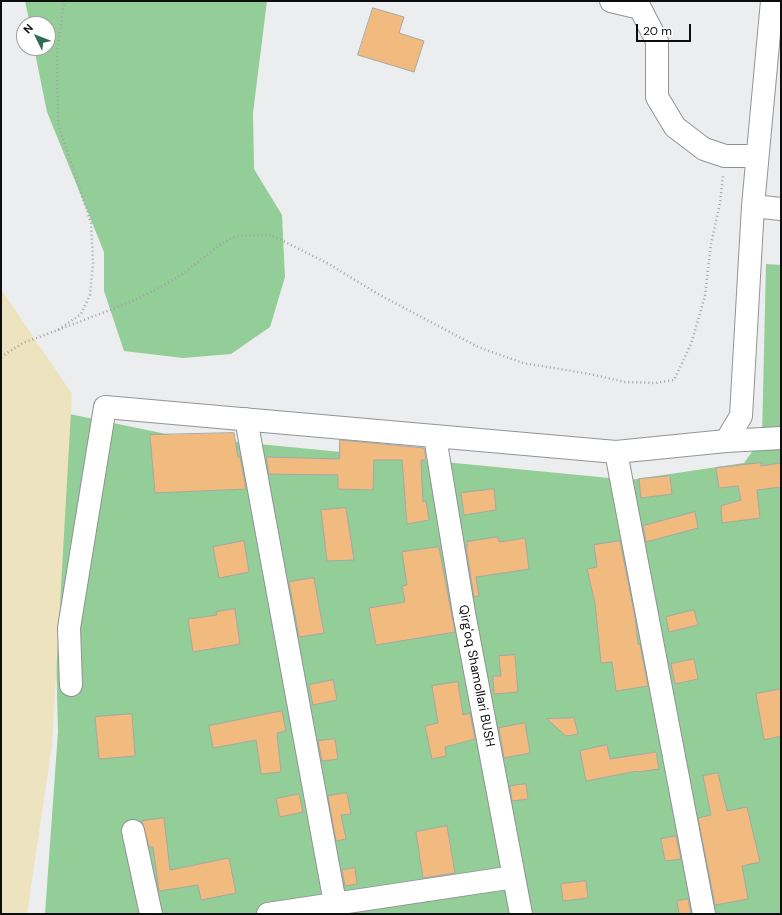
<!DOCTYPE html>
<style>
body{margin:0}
#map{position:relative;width:782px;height:915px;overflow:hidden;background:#ecedee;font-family:"DM Sans",sans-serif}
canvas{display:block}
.frame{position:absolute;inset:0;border:2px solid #0d0d0d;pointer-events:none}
.north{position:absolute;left:16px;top:16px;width:40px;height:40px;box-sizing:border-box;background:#fff;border:1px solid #9e9e9e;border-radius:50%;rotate:313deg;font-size:11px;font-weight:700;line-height:16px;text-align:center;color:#0d0d0d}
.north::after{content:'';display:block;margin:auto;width:14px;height:18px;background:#336c55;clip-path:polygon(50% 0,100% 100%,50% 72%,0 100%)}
.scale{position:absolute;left:636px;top:24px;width:55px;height:18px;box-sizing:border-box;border:2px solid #0d0d0d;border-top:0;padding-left:5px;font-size:12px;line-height:14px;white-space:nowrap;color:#0d0d0d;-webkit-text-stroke:3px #fff;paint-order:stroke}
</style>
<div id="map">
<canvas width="782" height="915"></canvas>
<div class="frame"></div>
<div class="north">N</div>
<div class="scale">20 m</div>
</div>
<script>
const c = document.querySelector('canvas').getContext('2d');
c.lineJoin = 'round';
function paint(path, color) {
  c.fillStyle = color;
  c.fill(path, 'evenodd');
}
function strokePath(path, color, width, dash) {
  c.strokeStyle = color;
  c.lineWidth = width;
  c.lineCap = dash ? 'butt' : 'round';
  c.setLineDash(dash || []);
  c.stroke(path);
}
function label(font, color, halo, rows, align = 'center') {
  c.font = font + ' "DM Sans",sans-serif';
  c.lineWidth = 4;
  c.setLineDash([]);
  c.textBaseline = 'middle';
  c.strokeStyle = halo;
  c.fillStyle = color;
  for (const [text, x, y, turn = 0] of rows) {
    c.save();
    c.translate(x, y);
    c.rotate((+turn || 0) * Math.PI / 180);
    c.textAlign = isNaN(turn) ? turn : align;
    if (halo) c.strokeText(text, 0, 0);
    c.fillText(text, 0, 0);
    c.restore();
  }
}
paint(new Path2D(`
 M 25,1 L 267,1 L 253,113 L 254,169 L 282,215 L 285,277 L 270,327 L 231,354 L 183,358 L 124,351 L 104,291 L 104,252 L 47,112 L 34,48 L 48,48 L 48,24 L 30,24 Z
 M 766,264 L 781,265 L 781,914 L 45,914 L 58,732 L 50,410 L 176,436 L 630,480 L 744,463 L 762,438 Z`), '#93cd97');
paint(new Path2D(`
 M 1,289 L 72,394 L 52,745 L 27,914 L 1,914 Z`), '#ede3be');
const building = new Path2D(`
 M 373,8 L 404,17 L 399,33 L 424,41 L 414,72 L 358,55 Z
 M 234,433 L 238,457 L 240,457 L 246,489 L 155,493 L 150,435 Z
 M 340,440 L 424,448 L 426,460 L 421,460 L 423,502 L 426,501 L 429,520 L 407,524 L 402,460 L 374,460 L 373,490 L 338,489 L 338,475 L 269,474 L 266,457 L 339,459 Z
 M 761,463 L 761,466 L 781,463 L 781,487 L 757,490 L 760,518 L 722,523 L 721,506 L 741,500 L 738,486 L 719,488 L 716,468 Z
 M 670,476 L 672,494 L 641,498 L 639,479 Z
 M 494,489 L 496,510 L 464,515 L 461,493 Z
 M 346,508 L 354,560 L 327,561 L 321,510 Z
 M 695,512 L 698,528 L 646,542 L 643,526 Z
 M 498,537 L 499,542 L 525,538 L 529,569 L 476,577 L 479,596 L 474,597 L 466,547 L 467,547 L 467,542 Z
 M 244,541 L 249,572 L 219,578 L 213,547 Z
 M 620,541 L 635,617 L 638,644 L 640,644 L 648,686 L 616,691 L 612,662 L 601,663 L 595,603 L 587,569 L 597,567 L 594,545 Z
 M 439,547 L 455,632 L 376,645 L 369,608 L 405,602 L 402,586 L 407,585 L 402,552 Z
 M 314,578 L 324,633 L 299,637 L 289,582 Z
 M 235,609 L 240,644 L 193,652 L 188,619 L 217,615 L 216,612 Z
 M 694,610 L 698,625 L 669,632 L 666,617 Z
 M 515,655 L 518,692 L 494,694 L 493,676 L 501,676 L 499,656 Z
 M 694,659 L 698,679 L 675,684 L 671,664 Z
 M 333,680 L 337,700 L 313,705 L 309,685 Z
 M 458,682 L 463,715 L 470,713 L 475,739 L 445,747 L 446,756 L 432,759 L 425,726 L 438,723 L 432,686 Z
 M 781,689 L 781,736 L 764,740 L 756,694 Z
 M 282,711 L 286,731 L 277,733 L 281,772 L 261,774 L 256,740 L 213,748 L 209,726 Z
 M 132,714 L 135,756 L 99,759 L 95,717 Z
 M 574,718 L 578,734 L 566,736 L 547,719 Z
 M 525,723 L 530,753 L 504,758 L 499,728 Z
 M 335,739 L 338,759 L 322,761 L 318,741 Z
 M 607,745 L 610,759 L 656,752 L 659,769 L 638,772 L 637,771 L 586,781 L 580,751 Z
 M 718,773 L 727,811 L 747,807 L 760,862 L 742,866 L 748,899 L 715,905 L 698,818 L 711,815 L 703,776 Z
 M 526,784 L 528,799 L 512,801 L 510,786 Z
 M 347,793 L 351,814 L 341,815 L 346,839 L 336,841 L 328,796 Z
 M 299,794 L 303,812 L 280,817 L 276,799 Z
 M 164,818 L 170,870 L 229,858 L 236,893 L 201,900 L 198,885 L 159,891 L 153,847 L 149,847 L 142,821 Z
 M 447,826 L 455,873 L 423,878 L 416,832 Z
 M 676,836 L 681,859 L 665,861 L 661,839 Z
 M 355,868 L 357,884 L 345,886 L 342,870 Z
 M 586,881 L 588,898 L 563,901 L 561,884 Z
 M 688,899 L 691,914 L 679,914 L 677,901 Z`);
paint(building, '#f1bb7f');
strokePath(building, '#a8a7a6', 1);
const minor = new Path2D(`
 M 611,1 L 640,8 L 657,41 L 657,97 L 675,127 L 704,149 L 725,156 L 757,156
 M 753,206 L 781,209
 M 246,419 L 337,914
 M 435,437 L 464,613 L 521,914
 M 726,441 L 741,416 L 753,206 L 772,1
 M 616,452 L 704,914
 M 71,685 L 69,628 L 105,407 L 616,452 L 726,441 L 781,438
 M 133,831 L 151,914
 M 268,914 L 514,877`);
strokePath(minor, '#929394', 24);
strokePath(new Path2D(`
 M 58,330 L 131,302 L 159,288 L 181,275 L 224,242 L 236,236 L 271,235 L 329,264 L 378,294 L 478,347 L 523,363 L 590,374 L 625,382 L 656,383 L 674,380 L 691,344 L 705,296 L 711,244 L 720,203 L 723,176
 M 1,357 L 23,343 L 58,330 L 81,314 L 90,295 L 93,263 L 91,223 L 58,124 L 57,54 L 63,8 L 66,1`), '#a2a3a4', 2.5, [1, 3]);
strokePath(minor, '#fff', 22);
label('13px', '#0d0d0d', '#fff', [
 ["Qirg'oq Shamollari BUSH",476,676,79]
]);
</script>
